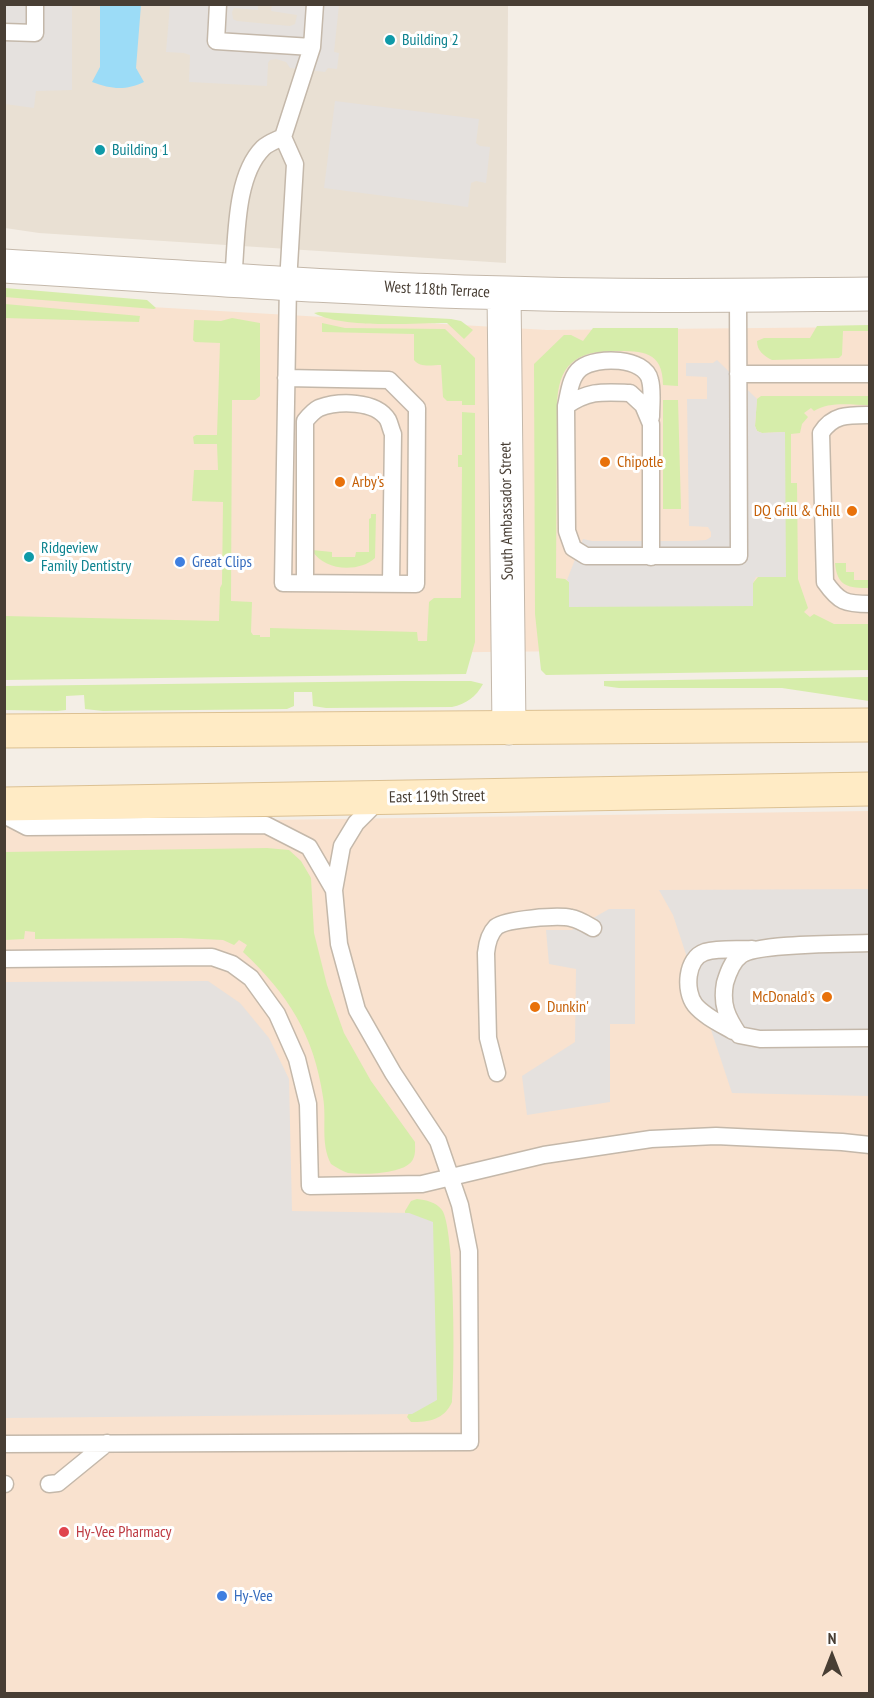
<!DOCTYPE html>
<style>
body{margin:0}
#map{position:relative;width:874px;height:1698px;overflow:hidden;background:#f4eee6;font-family:"PT Sans Narrow",sans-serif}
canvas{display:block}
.frame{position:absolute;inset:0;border:6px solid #483e34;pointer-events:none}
.north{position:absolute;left:802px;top:1626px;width:60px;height:60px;-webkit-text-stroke:4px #fff;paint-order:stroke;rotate:0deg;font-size:16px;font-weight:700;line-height:24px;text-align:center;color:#483e34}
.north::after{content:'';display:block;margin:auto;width:21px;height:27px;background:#483e34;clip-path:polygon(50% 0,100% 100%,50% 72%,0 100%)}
</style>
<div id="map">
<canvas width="874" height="1698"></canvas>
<div class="frame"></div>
<div class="north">N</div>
</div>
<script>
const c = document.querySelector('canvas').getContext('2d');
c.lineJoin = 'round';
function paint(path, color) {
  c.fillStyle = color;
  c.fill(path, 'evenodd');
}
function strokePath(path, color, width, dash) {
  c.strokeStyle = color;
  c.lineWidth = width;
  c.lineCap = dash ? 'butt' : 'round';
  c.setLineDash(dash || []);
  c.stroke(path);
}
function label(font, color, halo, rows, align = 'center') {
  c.font = font + ' "PT Sans Narrow",sans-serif';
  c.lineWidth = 6;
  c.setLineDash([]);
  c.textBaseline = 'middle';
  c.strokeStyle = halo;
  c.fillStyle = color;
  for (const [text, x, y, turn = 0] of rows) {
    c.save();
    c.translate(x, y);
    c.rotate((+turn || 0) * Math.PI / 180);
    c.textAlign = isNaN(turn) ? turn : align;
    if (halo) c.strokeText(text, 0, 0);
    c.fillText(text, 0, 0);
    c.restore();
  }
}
paint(new Path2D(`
 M 5,5 L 508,5 L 506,263 L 39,233 L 5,228 Z`), '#e9e0d3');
paint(new Path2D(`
 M 4,295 L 151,307 L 547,330 L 869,327 L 869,648 L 5,657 Z
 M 869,811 L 869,1693 L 5,1693 L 4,824 Z`), '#f9e2cf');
paint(new Path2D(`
 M 5,288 L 147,300 L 156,308 L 154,309 L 5,297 Z
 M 5,304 L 140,316 L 139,322 L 5,318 Z
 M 319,312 L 451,319 L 461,321 L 473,330 L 464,339 L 447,323 C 412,323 344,329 314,313 Z
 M 232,318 L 260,323 L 260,396 L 255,400 L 232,400 L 231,601 L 252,602 L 251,632 L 253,635 L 260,635 L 260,637 L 270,637 L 270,628 L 417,632 L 418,641 L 427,641 L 429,602 L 434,598 L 461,598 L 462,467 L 458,467 L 458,455 L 462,455 L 462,412 L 475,413 L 475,642 L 466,674 L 5,680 L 5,616 L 219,621 L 220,588 L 222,584 L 223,502 L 192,501 L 194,470 L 218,470 L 217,444 L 194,444 L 193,437 L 196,435 L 217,435 L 220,343 L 195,342 L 193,340 L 194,320 L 221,321 Z
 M 322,323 L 345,328 L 445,329 L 475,358 L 475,405 L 462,405 L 462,401 L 447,401 L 443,397 L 441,365 C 432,365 420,368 414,360 L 414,334 L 322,332 Z
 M 869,325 L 869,331 L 843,331 L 842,355 L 839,358 L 772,360 C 764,356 757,351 757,341 L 764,338 L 810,338 L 817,326 Z
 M 593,328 L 678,328 L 678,386 L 663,385 C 663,351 642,351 615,351 C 575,351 558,365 557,406 L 556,578 L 565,579 L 569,582 L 569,607 L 753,583 L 758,577 L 785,577 L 785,432 L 762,433 L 757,431 L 755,426 L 757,399 L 761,396 L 869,396 L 869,405 C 852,405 829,401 814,411 L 811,408 L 804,413 L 808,417 L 802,424 L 800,433 L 791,434 L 791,483 L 797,483 L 798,579 L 808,608 L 804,612 L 810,617 L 814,614 L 834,624 L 869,624 L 869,670 L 546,675 L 541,670 L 535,614 L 534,364 L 564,335 L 571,335 L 583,341 Z
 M 663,400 L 678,400 L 681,509 L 663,509 Z
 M 371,514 L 376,514 L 375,558 C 359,573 323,571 312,550 L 332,552 L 332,557 L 355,557 L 356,552 L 369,552 L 369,519 L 371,518 Z
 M 835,563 L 846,563 L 846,572 L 854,572 L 854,580 L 869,580 L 869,588 C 849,588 837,587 835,563 Z
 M 869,677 L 869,701 L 782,688 L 619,688 L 604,686 L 604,681 Z
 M 404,681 L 471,681 L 483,684 C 476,697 466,704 452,707 L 326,708 L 313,706 L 312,692 L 294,692 L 294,706 L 287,709 L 103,711 L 85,709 L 84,695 L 66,696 L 66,710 L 57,711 L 5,710 L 5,686 Z
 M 267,848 L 289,850 L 301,861 L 311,878 L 314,933 L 327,985 L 344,1033 L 371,1081 L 415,1142 C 415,1149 416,1155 412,1161 C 403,1174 364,1175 348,1173 C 342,1171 336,1167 331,1164 C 320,1143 327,1120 323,1097 C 314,1035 288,994 243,952 L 247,945 L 239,940 L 234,945 L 223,940 L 181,938 L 35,939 L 35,932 L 25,931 L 24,939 L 5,940 L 5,852 Z
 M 417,1199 C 426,1200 436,1202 442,1210 C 455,1228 455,1374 452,1402 C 444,1420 429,1422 411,1422 L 407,1417 L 409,1413 L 405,1211 L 411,1201 Z`), '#d6edaa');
paint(new Path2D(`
 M 4,5 L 72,5 L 72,90 L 36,91 L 34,108 L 5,104 Z
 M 170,5 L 258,5 L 258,10 L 234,8 L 232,12 L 233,19 L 237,21 L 290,26 L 295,24 L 297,15 L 271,11 L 272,5 L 339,5 L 334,52 L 339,53 L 337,69 L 328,68 L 325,72 L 290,68 L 286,62 L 276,59 L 270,60 L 268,63 L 267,86 L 189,82 L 190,55 L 184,53 L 166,52 Z
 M 335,101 L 479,119 L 476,143 L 480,146 L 490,147 L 486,183 L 476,181 L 471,183 L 468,207 L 324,188 Z
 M 717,360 L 757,399 L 755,426 L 757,431 L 762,433 L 785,432 L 786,577 L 756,577 L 753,583 L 753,606 L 569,607 L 569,582 L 567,580 L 583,539 L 592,541 L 691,541 L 706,540 L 711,537 L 711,532 L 708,527 L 689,526 L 687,399 L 707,399 L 707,377 L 686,376 L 686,363 L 713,363 Z
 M 869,889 L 869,1096 L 732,1093 L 673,915 L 659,890 Z
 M 609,909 L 635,909 L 635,1024 L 610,1024 L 610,1102 L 527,1115 L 522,1076 L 575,1042 L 576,969 L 549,964 L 546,930 L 572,930 Z
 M 208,981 L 240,1003 L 269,1038 L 289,1079 L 292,1211 L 409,1213 L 433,1222 L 437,1400 L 412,1414 L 5,1418 L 5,982 Z`), '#e5e1de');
paint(new Path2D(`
 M 100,5 L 141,5 L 136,68 L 144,82 C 125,91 111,89 92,82 L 100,67 Z`), '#9cdcf7');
const service = new Path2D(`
 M 218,4 L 216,41 L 312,47
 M 4,32 L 35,33 L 35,4
 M 233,280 C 237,241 234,177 263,148 C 268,143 277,140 283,137
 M 738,374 L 870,374
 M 286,378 L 389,380 L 417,408 L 416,584 L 283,583 L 288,283 L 295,164 L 283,137 L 312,47 L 315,4
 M 566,406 C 569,394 570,376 581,368 C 597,356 645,357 650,380 C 653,391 651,406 651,417
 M 870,415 C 849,415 833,414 821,433 L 825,582 C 839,602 845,604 870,604
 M 651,557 L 651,424 L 643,405 L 630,393 C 603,392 589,390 566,406 L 567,531 L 573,548 L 586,556 L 739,556 L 738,295
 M 305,583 L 305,421 C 309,416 313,411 319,408 C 338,401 376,400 388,420 C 390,424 391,430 393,434 L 391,584
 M 4,815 L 27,827 L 266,825 L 309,847 L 334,890
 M 870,943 C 845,944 757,943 741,955 C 732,961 728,973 725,983 C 721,1005 727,1017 739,1035 L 760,1039 L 870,1038
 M 4,959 L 212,957 L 232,964 L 251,978 L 277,1014 L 297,1059 L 308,1104 L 310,1186 L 422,1184 L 544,1155 L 651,1139 L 716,1136 L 842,1142 L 870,1145
 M 733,1031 C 721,1024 704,1016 695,1005 C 684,991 686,958 705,952 C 719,948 737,950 752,949
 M 497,1073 L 488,1038 L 486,953 C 487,943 489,934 496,927 C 506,919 558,915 571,918 C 578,919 586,924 593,928
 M 4,1444 L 470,1442 L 469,1251 L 460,1205 L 438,1141 L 393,1073 L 357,1010 L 339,944 L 334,890 L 342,846 L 356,823 L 380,799
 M 4,1484 L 5,1484
 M 49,1484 L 58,1483 L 107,1443`);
const minor = new Path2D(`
 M 4,266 C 172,276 339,289 507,293 C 628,297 749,295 870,294
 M 504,293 L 509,728`);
const secondary = new Path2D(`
 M 4,731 L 870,725
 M 4,804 L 870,789`);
strokePath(service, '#c4b8aa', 19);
strokePath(minor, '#c4b8aa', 35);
strokePath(secondary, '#dcc193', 35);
strokePath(service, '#fff', 16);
strokePath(minor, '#fff', 33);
strokePath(secondary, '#ffebc5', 33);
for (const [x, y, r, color] of [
 [390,40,6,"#0f9aa8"],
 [100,150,6,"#0f9aa8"],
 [605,462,6,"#e8710a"],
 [340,482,6,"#e8710a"],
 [852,511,6,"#e8710a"],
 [29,557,6,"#0f9aa8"],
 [180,562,6,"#3f7fe0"],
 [827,997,6,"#e8710a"],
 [535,1007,6,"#e8710a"],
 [64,1532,6,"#e0444e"],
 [222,1596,6,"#3f7fe0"]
]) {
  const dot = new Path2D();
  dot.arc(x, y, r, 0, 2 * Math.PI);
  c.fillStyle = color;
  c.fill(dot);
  strokePath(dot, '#fff', 2);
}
label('16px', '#0d838f', '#fff', [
 ["Building 2",402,40],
 ["Building 1",112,150],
 ["Ridgeview",41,548],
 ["Family Dentistry",41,566]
], 'left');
label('16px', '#483e34', '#fff', [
 ["West 118th Terrace",437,290,3],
 ["South Ambassador Street",507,511,-91],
 ["East 119th Street",437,797,-1]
]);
label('16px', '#c56008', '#fff', [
 ["Chipotle",617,462],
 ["Arby's",352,482],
 ["DQ Grill & Chill",840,511,"right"],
 ["McDonald's",815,997,"right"],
 ["Dunkin'",547,1007]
], 'left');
label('16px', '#366cbe', '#fff', [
 ["Great Clips",192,562],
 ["Hy-Vee",234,1596]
], 'left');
label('16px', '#be3a42', '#fff', [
 ["Hy-Vee Pharmacy",76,1532]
], 'left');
</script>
